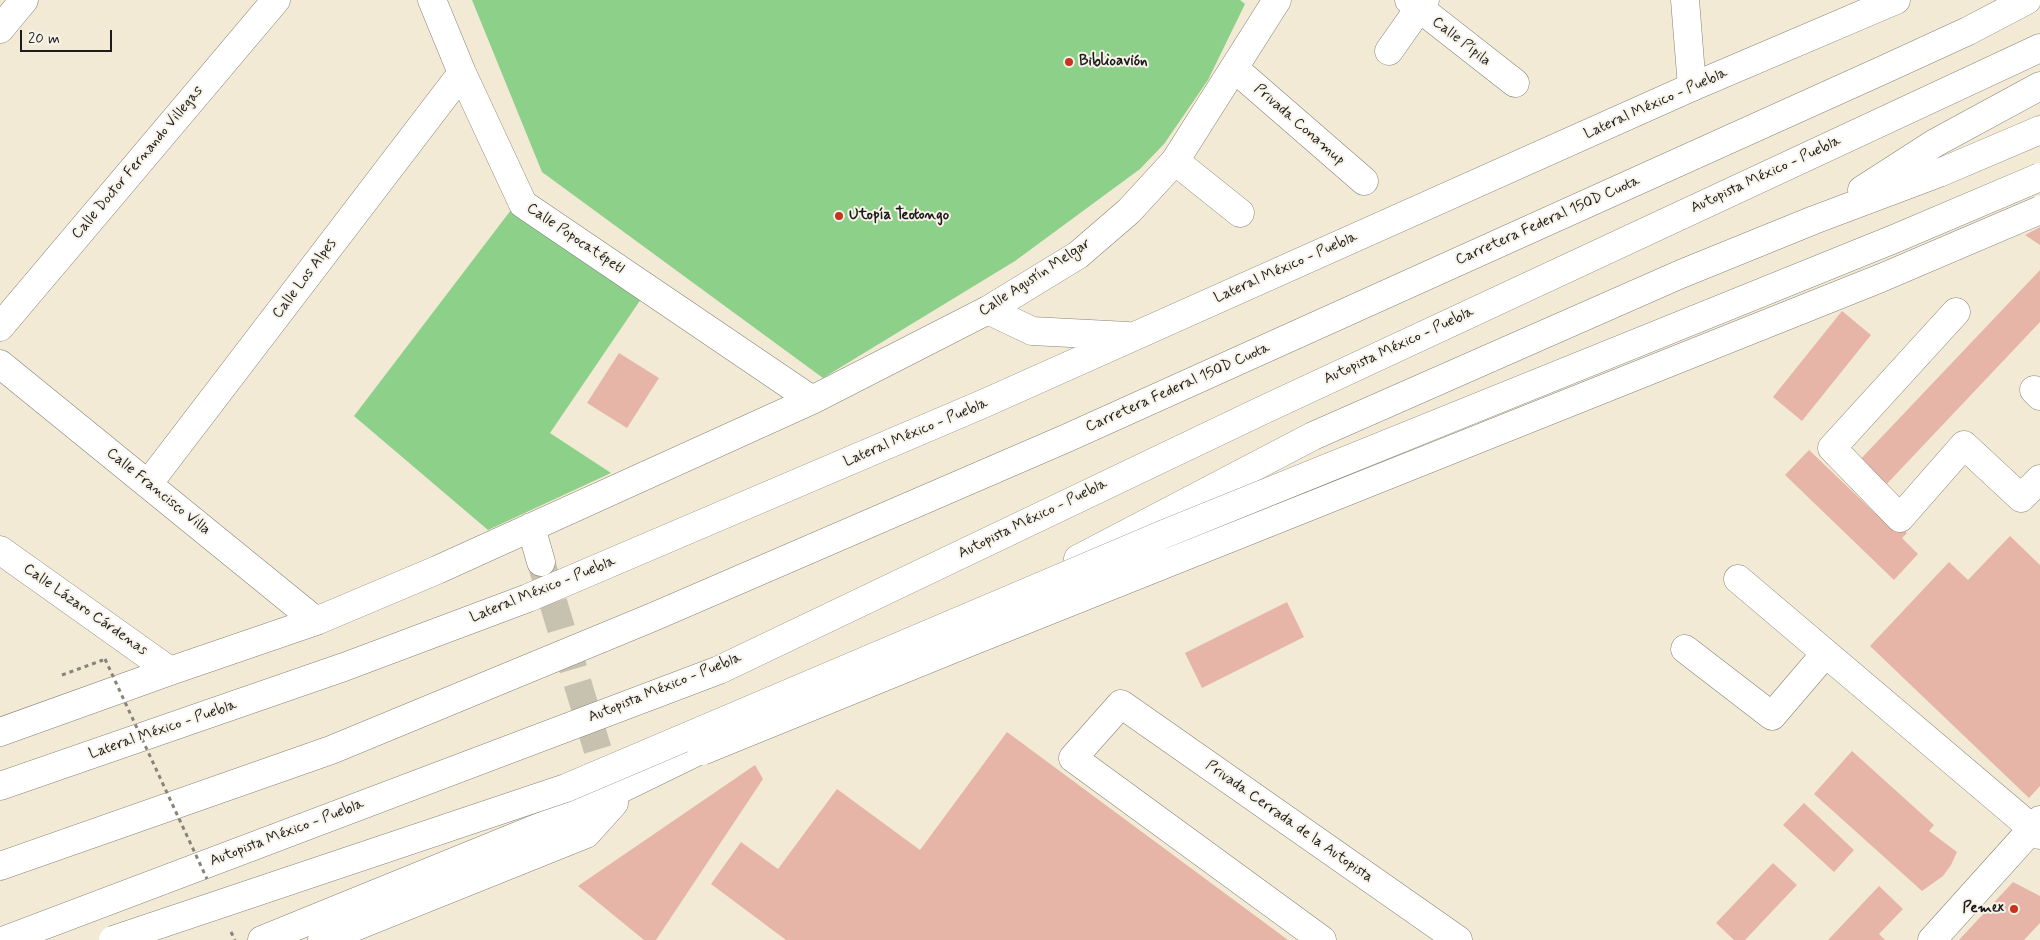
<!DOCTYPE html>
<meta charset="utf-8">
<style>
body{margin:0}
#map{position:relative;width:2040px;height:940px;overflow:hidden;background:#f2ead5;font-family:Mynerve,sans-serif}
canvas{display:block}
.scale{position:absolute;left:20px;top:30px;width:92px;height:22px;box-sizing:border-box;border:2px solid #1c1c1c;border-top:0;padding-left:6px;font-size:15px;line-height:18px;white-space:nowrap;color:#1c1c1c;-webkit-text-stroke:4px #f7f3e8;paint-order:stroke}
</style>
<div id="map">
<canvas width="2040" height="940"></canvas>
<div class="scale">20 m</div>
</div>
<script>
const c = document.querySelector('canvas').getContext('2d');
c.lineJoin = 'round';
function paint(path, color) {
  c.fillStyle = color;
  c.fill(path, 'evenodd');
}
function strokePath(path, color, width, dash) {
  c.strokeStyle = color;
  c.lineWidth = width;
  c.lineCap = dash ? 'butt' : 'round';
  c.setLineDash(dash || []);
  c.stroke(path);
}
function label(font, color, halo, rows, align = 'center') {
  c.font = font + ' Mynerve,sans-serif';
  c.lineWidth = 4;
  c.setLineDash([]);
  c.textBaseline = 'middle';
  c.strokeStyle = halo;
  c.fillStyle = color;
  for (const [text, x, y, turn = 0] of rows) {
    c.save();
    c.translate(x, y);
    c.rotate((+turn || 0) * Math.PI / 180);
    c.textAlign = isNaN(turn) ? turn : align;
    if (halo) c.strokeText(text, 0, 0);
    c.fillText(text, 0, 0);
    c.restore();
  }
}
paint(new Path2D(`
 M 472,0 L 1240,0 L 1245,4 L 1208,80 L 1164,144 L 1140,169 L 1015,261 L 823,378 L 542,172 Z
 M 511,210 L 641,299 L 550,433 L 611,473 L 488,530 L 354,416 Z`), '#8dd089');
paint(new Path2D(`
 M 2040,227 L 2040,245 L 2025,235 Z
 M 2040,270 L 2040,322 L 1882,489 L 1856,464 Z
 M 1842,311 L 1871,335 L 1802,421 L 1773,397 Z
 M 619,353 L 659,378 L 627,428 L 587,403 Z
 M 1809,450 L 1875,513 L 1880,508 L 1907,533 L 1902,538 L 1918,554 L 1894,580 L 1785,475 Z
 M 2010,536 L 2040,565 L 2040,786 L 2029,798 L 1870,646 L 1949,562 L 1968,580 Z
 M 1287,602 L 1304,637 L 1202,688 L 1185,653 Z
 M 1007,732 L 1288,940 L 786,940 L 711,884 L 741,842 L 778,869 L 837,789 L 920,850 Z
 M 1852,751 L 1934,825 L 1929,831 L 1957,852 L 1951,865 L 1943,876 L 1922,891 L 1814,794 Z
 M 755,765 L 763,779 L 656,940 L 644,940 L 578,886 Z
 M 1804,803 L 1854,850 L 1834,872 L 1783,825 Z
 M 1773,863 L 1797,885 L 1745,940 L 1734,940 L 1716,923 Z
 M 2013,882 L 2040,896 L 2040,923 L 2024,940 L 1959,940 Z
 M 1879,886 L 1903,909 L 1879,934 L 1885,940 L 1828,940 Z`), '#e6b5a8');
strokePath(new Path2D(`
 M 541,562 L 611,794`), '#c7c1b0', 28, [28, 14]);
const minor = new Path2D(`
 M 432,0 L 462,73 L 523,204 L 812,400
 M 1409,0 L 1515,83
 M 1685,0 L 1692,87
 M 0,29 L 24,0
 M 1389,51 L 1425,0
 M 1235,69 L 1364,181
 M 1175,161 L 1240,213
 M 1956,312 L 1832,448 L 1900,518 L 1964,445 L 2021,498 L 2040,479
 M 0,327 L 276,0
 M 0,364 L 316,621
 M 2034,390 L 2040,396
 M 148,484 L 462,73
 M 531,527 L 541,562
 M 0,550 L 170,671
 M 1738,579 L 2040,835
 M 1685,649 L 1772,716 L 1825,654
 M 0,732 L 170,671 L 316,621 L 437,570 L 812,400 L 988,310 L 1078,255 L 1129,211 L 1175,161 L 1277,0
 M 322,940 L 586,834 L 614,803
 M 1322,940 L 1073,758 L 1121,704 L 1458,940
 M 1932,940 L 2040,820`);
const highway = new Path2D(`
 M 1862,190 L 1935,143 L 2040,86
 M 988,310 L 1032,331 L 1128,336
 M 1078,559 L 1313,436 L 1681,274 L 1814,220 L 1939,173 L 2040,130
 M 0,786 L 344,667 L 528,598 L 985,403 L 1692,87 L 1896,0
 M 0,866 L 331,750 L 653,617 L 1067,438 L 1883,70 L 1968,31 L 2027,0
 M 5,940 L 719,670 L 1261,411 L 2040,48
 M 262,940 L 557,820 L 723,739`);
strokePath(minor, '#878378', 29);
strokePath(highway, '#878378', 29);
strokePath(new Path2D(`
 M 62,675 L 103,660`), '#878378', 3, [4, 4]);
strokePath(minor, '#fff', 28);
strokePath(highway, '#fff', 28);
const minorBridge = new Path2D(`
 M 702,751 L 965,644 L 1881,278 L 2040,210
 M 113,940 L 566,788 L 1164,534 L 1894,239 L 2040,177`);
strokePath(minorBridge, '#878378', 29, []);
strokePath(new Path2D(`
 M 105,659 L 207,879
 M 231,932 L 235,940`), '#878378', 3, [4, 4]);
strokePath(minorBridge, '#fff', 28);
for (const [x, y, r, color] of [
 [1069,62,5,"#c8321e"],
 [839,216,5,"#c8321e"],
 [2014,909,5,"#c8321e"]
]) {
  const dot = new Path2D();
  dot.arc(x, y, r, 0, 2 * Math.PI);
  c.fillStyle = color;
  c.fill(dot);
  strokePath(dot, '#f7f3e8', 2);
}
label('15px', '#1c1c1c', '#f7f3e8', [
 ["Calle Pípila",1461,42,38],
 ["Lateral México - Puebla",1656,104,-24],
 ["Privada Conamup",1299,125,41],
 ["Calle Doctor Fernando Villegas",138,163,-50],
 ["Autopista México - Puebla",1766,175,-25],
 ["Carretera Federal 150D Cuota",1548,221,-24],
 ["Calle Popocatépetl",575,239,34],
 ["Lateral México - Puebla",1286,268,-24],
 ["Calle Agustín Melgar",1035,278,-33],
 ["Calle Los Alpes",305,279,-53],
 ["Autopista México - Puebla",1399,346,-25],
 ["Carretera Federal 150D Cuota",1178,388,-24],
 ["Lateral México - Puebla",916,433,-23],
 ["Calle Francisco Villa",158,492,39],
 ["Autopista México - Puebla",1033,519,-26],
 ["Lateral México - Puebla",543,590,-22],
 ["Calle Lázaro Cárdenas",85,610,35],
 ["Autopista México - Puebla",665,688,-22],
 ["Lateral México - Puebla",163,730,-19],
 ["Privada Cerrada de la Autopista",1289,822,35],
 ["Autopista México - Puebla",287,833,-21]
]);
label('bold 15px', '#1c1c1c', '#f7f3e8', [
 ["Biblioavión",1079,62],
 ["Utopía Teotongo",849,216],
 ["Pemex",2004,909,"right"]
], 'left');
</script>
